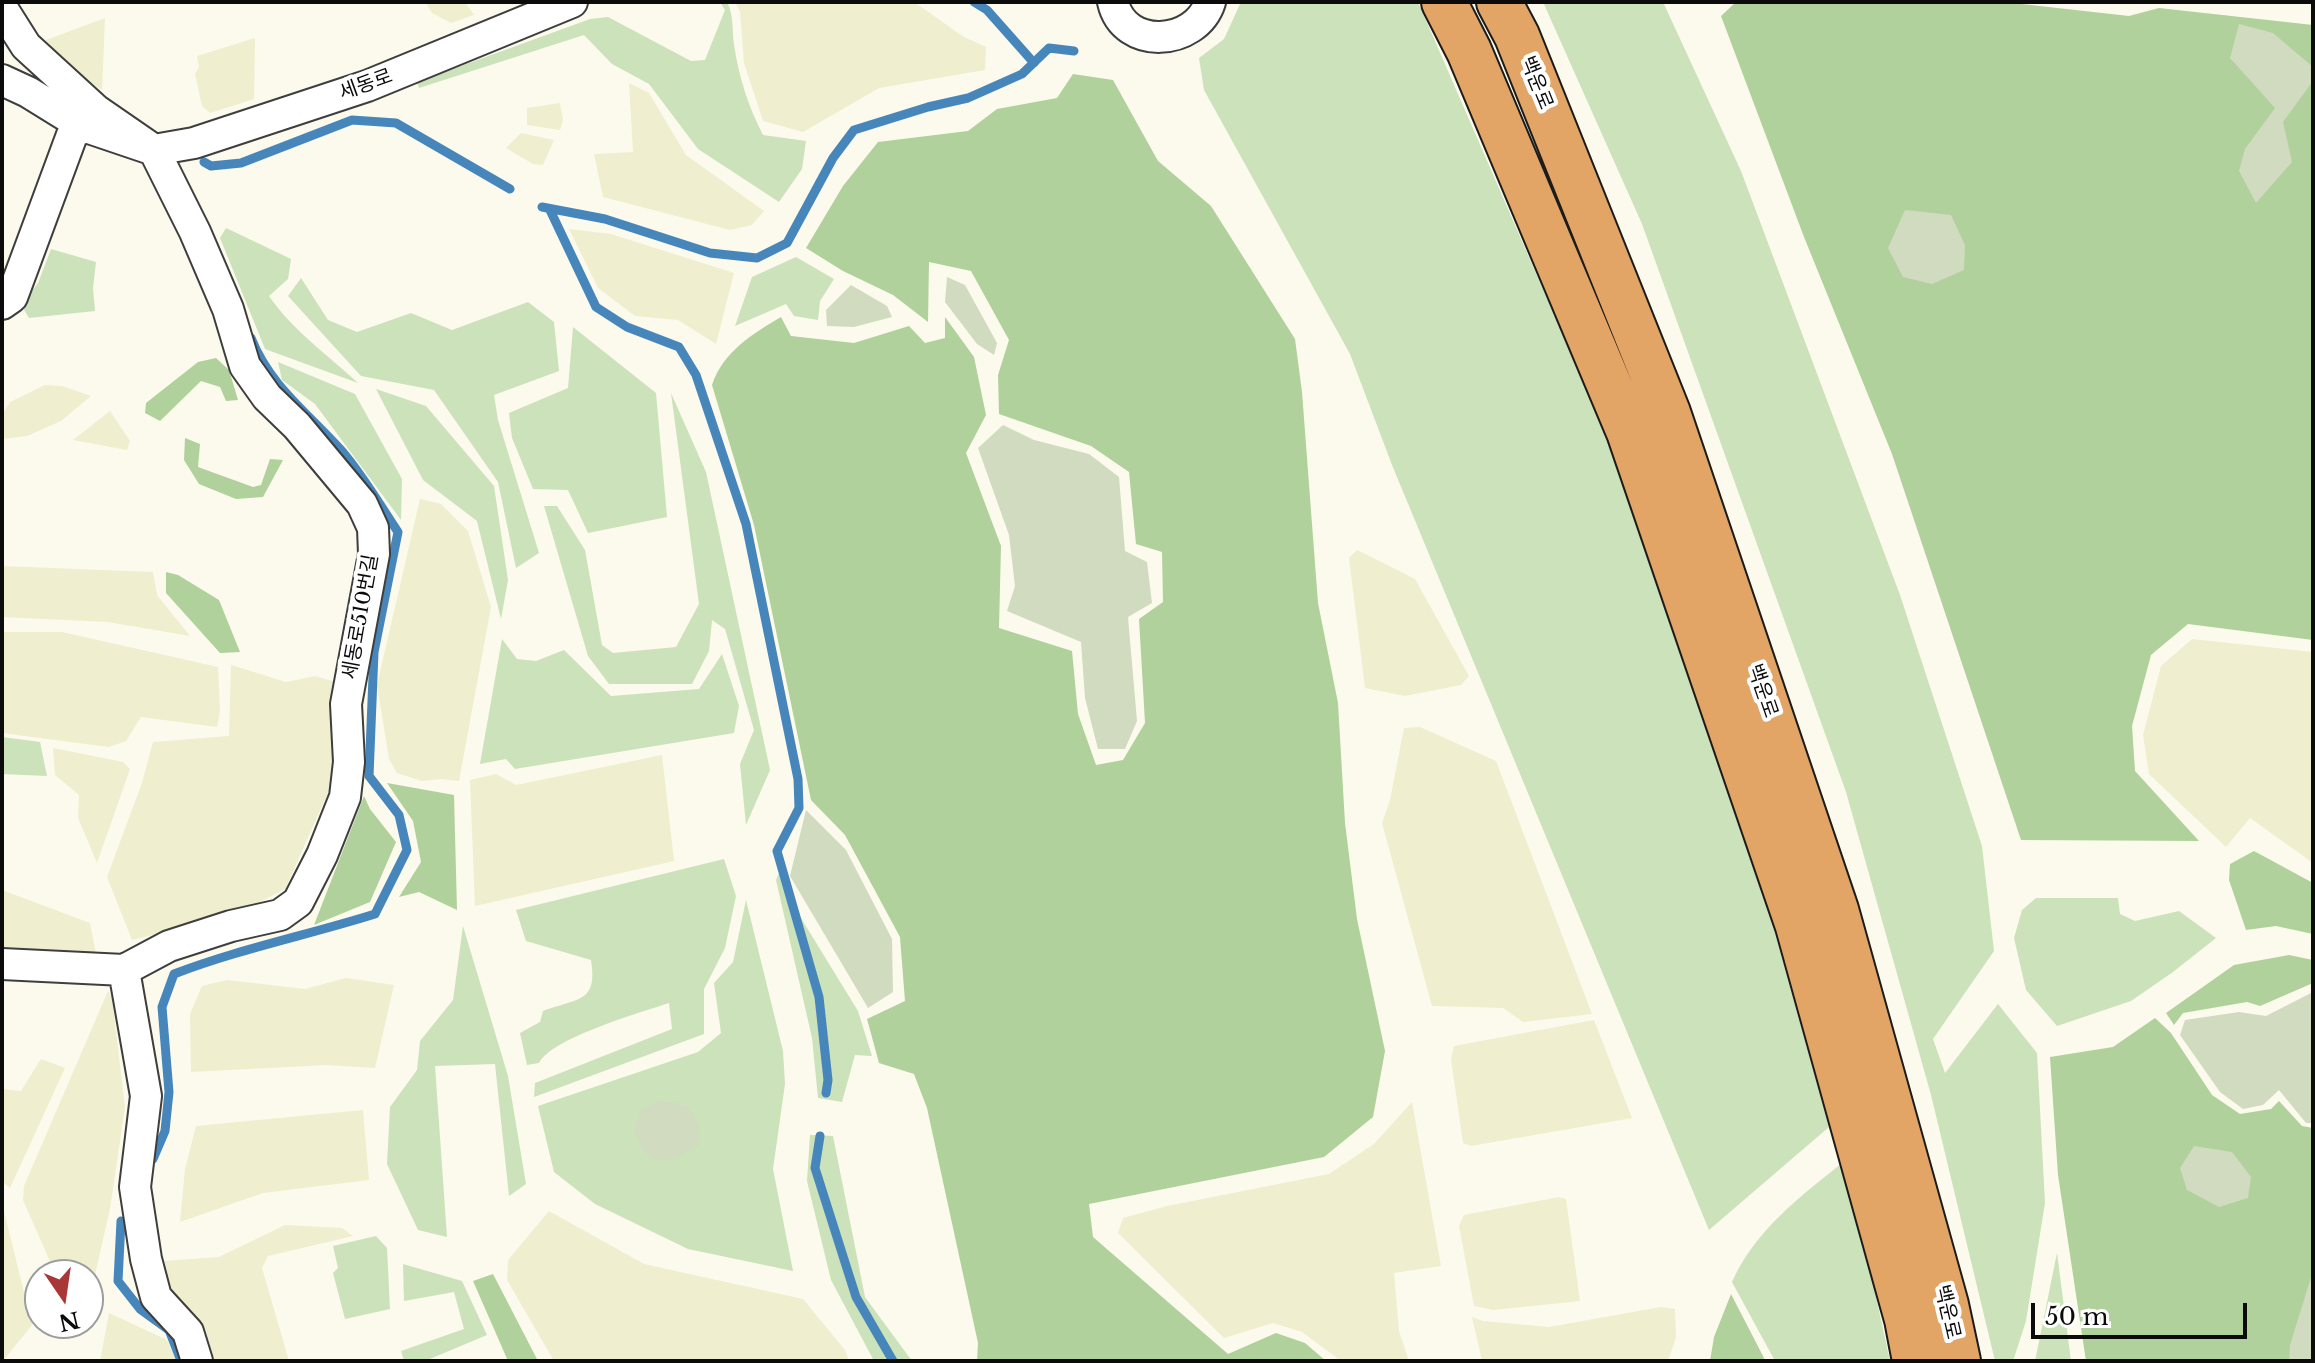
<!DOCTYPE html>
<meta charset="utf-8">
<style>
body{margin:0}
#map{position:relative;width:2315px;height:1363px;overflow:hidden;background:#fcfaec;font-family:"Libre Baskerville",serif}
canvas{display:block}
.frame{position:absolute;inset:0;border:4px solid #0b0b0b;pointer-events:none}
.north{position:absolute;left:24px;top:1259px;width:80px;height:80px;box-sizing:border-box;background:#fff;border:2px solid #9d9d9d;border-radius:50%;rotate:167deg;font-size:22px;font-weight:700;line-height:32px;text-align:center;color:#0b0b0b}
.north::after{content:'';display:block;margin:auto;width:28px;height:36px;background:#a93735;clip-path:polygon(50% 0,100% 100%,50% 72%,0 100%)}
.scale{position:absolute;left:2031px;top:1303px;width:216px;height:36px;box-sizing:border-box;border:4px solid #0b0b0b;border-top:0;padding-left:10px;font-size:24px;line-height:28px;white-space:nowrap;color:#0b0b0b;-webkit-text-stroke:6px #fff;paint-order:stroke}
</style>
<div id="map">
<canvas width="2315" height="1363"></canvas>
<div class="frame"></div>
<div class="north">N</div>
<div class="scale">50 m</div>
</div>
<script>
const c = document.querySelector('canvas').getContext('2d');
c.lineJoin = 'round';
function paint(path, color) {
  c.fillStyle = color;
  c.fill(path, 'evenodd');
}
function strokePath(path, color, width, dash) {
  c.strokeStyle = color;
  c.lineWidth = width;
  c.lineCap = dash ? 'butt' : 'round';
  c.setLineDash(dash || []);
  c.stroke(path);
}
function label(font, color, halo, rows, align = 'center') {
  c.font = font + ' "Libre Baskerville","Noto Sans KR",serif';
  c.lineWidth = 8;
  c.setLineDash([]);
  c.textBaseline = 'middle';
  c.strokeStyle = halo;
  c.fillStyle = color;
  for (const [text, x, y, turn = 0] of rows) {
    c.save();
    c.translate(x, y);
    c.rotate((+turn || 0) * Math.PI / 180);
    c.textAlign = isNaN(turn) ? turn : align;
    if (halo) c.strokeText(text, 0, 0);
    c.fillText(text, 0, 0);
    c.restore();
  }
}
paint(new Path2D(`
 M 425,2 L 465,2 L 474,15 L 451,23 L 432,13 Z
 M 735,2 L 914,2 L 964,37 L 986,47 L 985,70 L 879,88 L 803,132 L 763,121 L 744,63 L 740,12 Z
 M 105,18 L 102,90 L 51,58 L 46,40 Z
 M 255,38 L 254,99 L 210,113 L 202,106 L 195,74 L 199,67 L 197,56 Z
 M 629,83 L 649,93 L 686,155 L 764,211 L 752,225 L 730,230 L 603,197 L 594,154 L 633,152 Z
 M 560,103 L 563,120 L 560,130 L 527,125 L 527,108 Z
 M 521,133 L 554,140 L 543,165 L 533,164 L 506,148 Z
 M 569,229 L 611,234 L 734,273 L 716,344 L 678,320 L 635,316 L 598,288 Z
 M 45,385 L 62,386 L 91,396 L 61,421 L 27,436 L 2,439 L 2,415 L 10,402 Z
 M 110,411 L 130,441 L 127,450 L 73,440 Z
 M 420,499 L 441,504 L 468,531 L 491,607 L 459,781 L 441,779 L 422,781 L 397,773 L 389,759 L 377,685 Z
 M 1357,550 L 1415,579 L 1469,676 L 1461,685 L 1405,696 L 1365,688 L 1349,558 Z
 M 2,566 L 153,572 L 157,595 L 190,636 L 108,622 L 2,617 Z
 M 2,632 L 62,632 L 218,667 L 220,711 L 217,727 L 141,717 L 126,741 L 109,747 L 2,733 Z
 M 2192,639 L 2313,652 L 2313,863 L 2250,818 L 2226,847 L 2149,774 L 2143,735 L 2161,666 Z
 M 231,665 L 286,682 L 315,676 L 336,682 L 335,777 L 285,889 L 234,915 L 132,940 L 107,877 L 142,783 L 153,742 L 229,736 Z
 M 1420,727 L 1496,761 L 1592,1014 L 1523,1022 L 1503,1008 L 1432,1006 L 1382,823 L 1390,800 L 1404,728 Z
 M 53,748 L 123,762 L 130,769 L 97,863 L 78,818 L 79,795 L 55,775 Z
 M 662,755 L 674,861 L 475,906 L 470,780 L 496,774 L 516,785 Z
 M 2,890 L 90,923 L 96,954 L 2,949 Z
 M 346,978 L 394,985 L 375,1068 L 326,1065 L 191,1072 L 190,1014 L 202,986 L 227,980 L 305,989 Z
 M 108,991 L 112,998 L 125,1107 L 110,1209 L 88,1305 L 88,1275 L 56,1275 L 23,1200 L 24,1186 Z
 M 1594,1020 L 1632,1118 L 1471,1146 L 1463,1143 L 1451,1059 L 1454,1046 Z
 M 41,1059 L 65,1068 L 10,1188 L 2,1181 L 2,1089 L 21,1091 Z
 M 1412,1102 L 1441,1266 L 1394,1273 L 1399,1331 L 1409,1361 L 1341,1361 L 1302,1332 L 1273,1323 L 1224,1338 L 1118,1233 L 1123,1218 L 1167,1206 L 1329,1174 L 1374,1144 Z
 M 363,1110 L 369,1180 L 263,1193 L 180,1222 L 185,1169 L 196,1126 Z
 M 1559,1197 L 1566,1199 L 1580,1301 L 1493,1310 L 1474,1306 L 1459,1226 L 1464,1215 Z
 M 2,1203 L 32,1325 L 3,1361 L 2,1361 Z
 M 549,1211 L 644,1264 L 803,1299 L 845,1350 L 849,1361 L 554,1361 L 507,1280 L 508,1260 Z
 M 285,1225 L 342,1228 L 353,1236 L 268,1256 L 262,1268 L 289,1361 L 210,1361 L 164,1279 L 164,1261 L 219,1257 Z
 M 1661,1307 L 1675,1309 L 1676,1337 L 1668,1361 L 1482,1361 L 1472,1317 L 1483,1321 L 1549,1327 Z
 M 109,1313 L 167,1340 L 176,1361 L 100,1361 Z`), '#efeecf');
paint(new Path2D(`
 M 720,2 L 727,2 C 734,15 732,31 734,45 C 739,77 748,106 763,135 L 806,141 L 802,169 L 779,202 L 698,149 L 649,84 L 612,64 L 584,35 L 419,88 L 417,82 L 590,19 L 608,17 L 691,61 L 705,60 L 725,10 Z
 M 1241,2 L 1418,2 L 1602,425 L 1775,933 L 1829,1127 L 1709,1230 L 1392,465 L 1350,354 L 1204,90 L 1199,58 L 1224,39 Z
 M 1543,2 L 1663,2 L 1741,171 L 1900,595 L 1982,846 L 1994,951 L 1933,1039 L 1945,1073 L 1998,1004 L 2037,1053 L 2045,1203 L 2026,1321 L 2013,1361 L 1995,1361 L 1931,1095 L 1846,792 L 1642,224 Z
 M 226,228 L 291,259 L 288,279 L 269,296 C 292,330 328,355 358,383 L 265,349 L 220,238 Z
 M 51,249 L 96,262 L 93,288 L 95,311 L 29,318 L 21,305 L 38,283 Z
 M 796,257 L 834,279 L 820,301 L 818,320 L 794,316 L 786,304 L 735,326 L 752,277 Z
 M 301,278 L 328,320 L 357,332 L 411,313 L 452,330 L 528,302 L 554,322 L 559,371 L 494,395 L 498,420 L 539,553 L 516,568 L 498,482 L 434,390 L 361,376 L 288,296 Z
 M 573,327 L 656,393 L 667,517 L 588,533 L 568,490 L 533,489 L 512,438 L 509,413 L 568,388 Z
 M 278,362 L 355,394 L 402,479 L 401,520 L 315,404 L 282,380 Z
 M 376,389 L 426,406 L 494,486 L 508,580 L 501,619 L 477,521 L 423,480 Z
 M 671,393 L 706,472 L 770,770 L 746,825 L 740,764 L 754,730 L 725,629 L 712,620 L 709,651 L 692,684 L 609,684 L 588,656 L 544,506 L 557,506 L 585,550 L 602,645 L 613,653 L 676,647 L 699,604 Z
 M 502,639 L 517,659 L 536,661 L 564,650 L 611,696 L 699,689 L 722,654 L 739,706 L 734,733 L 515,769 L 506,759 L 480,764 Z
 M 2,737 L 40,742 L 47,776 L 2,774 Z
 M 724,859 L 736,896 L 725,948 L 704,989 L 704,1034 L 534,1097 L 535,1083 L 672,1029 L 669,1003 C 639,1013 552,1038 539,1063 L 527,1065 L 520,1033 L 540,1022 L 543,1011 C 578,998 598,1003 591,960 L 526,941 L 516,910 Z
 M 780,871 L 796,910 L 858,1011 L 872,1056 L 855,1055 L 842,1102 L 818,1098 L 812,1038 L 776,880 Z
 M 2036,898 L 2118,898 L 2120,914 L 2135,921 L 2179,911 L 2216,938 L 2173,972 L 2131,1001 L 2057,1026 L 2026,990 L 2014,938 L 2022,910 Z
 M 746,900 L 783,1051 L 785,1084 L 773,1169 L 793,1271 L 688,1249 L 595,1204 L 554,1172 L 538,1106 L 698,1052 L 721,1033 L 714,983 L 733,962 Z
 M 463,926 L 508,1076 L 526,1184 L 509,1196 L 495,1064 L 435,1066 L 447,1237 L 418,1230 L 387,1164 L 390,1107 L 417,1070 L 420,1041 L 453,1000 Z
 M 810,1135 L 833,1136 L 865,1297 L 912,1361 L 874,1361 L 831,1280 L 807,1181 Z
 M 1846,1160 L 1890,1361 L 1775,1361 L 1732,1282 C 1755,1230 1802,1195 1846,1160 Z
 M 376,1236 L 387,1248 L 390,1309 L 345,1319 L 333,1273 L 338,1268 L 333,1246 Z
 M 2057,1253 L 2071,1361 L 2035,1361 Z
 M 403,1264 L 462,1281 L 487,1335 L 425,1361 L 404,1361 L 401,1351 L 464,1329 L 454,1292 L 404,1301 Z`), '#cce2ba');
paint(new Path2D(`
 M 1736,2 L 2004,2 L 2129,16 L 2159,8 L 2313,25 L 2313,640 L 2188,624 L 2151,655 L 2132,726 L 2135,771 L 2199,841 L 2021,840 L 1892,454 L 1804,237 L 1721,16 Z
 M 1073,74 L 1113,80 L 1158,161 L 1211,206 L 1295,339 L 1302,392 L 1318,603 L 1338,703 L 1345,823 L 1357,919 L 1385,1051 L 1373,1117 L 1324,1157 L 1089,1204 L 1093,1237 L 1228,1354 L 1276,1333 L 1305,1343 L 1326,1361 L 977,1361 L 978,1343 L 927,1108 L 914,1074 L 879,1063 L 867,1019 L 905,1001 L 900,937 L 845,835 L 811,800 L 754,525 L 712,385 C 723,352 752,334 781,317 L 791,336 L 854,343 L 909,326 L 925,343 L 945,338 L 945,317 L 974,357 L 986,415 L 966,453 L 1001,546 L 999,628 L 1072,651 L 1078,714 L 1096,765 L 1123,760 L 1145,723 L 1139,619 L 1163,602 L 1162,552 L 1136,544 L 1129,472 L 1091,446 L 999,414 L 998,375 L 1009,340 L 971,271 L 929,262 L 928,322 L 893,295 L 843,271 L 806,248 L 843,186 L 878,142 L 968,131 L 997,109 L 1057,98 Z
 M 216,358 L 229,370 L 238,400 L 226,401 L 220,387 L 201,381 L 160,421 L 145,413 L 146,403 L 198,362 Z
 M 185,438 L 200,444 L 198,467 L 253,487 L 261,485 L 270,459 L 283,460 L 263,497 L 236,499 L 199,484 L 184,460 Z
 M 166,572 L 178,575 L 219,600 L 240,652 L 220,653 L 166,593 Z
 M 387,783 L 454,795 L 457,910 L 419,892 L 399,897 L 421,862 L 413,821 Z
 M 364,796 L 370,809 L 396,842 L 370,902 L 314,925 Z
 M 2254,851 L 2313,883 L 2313,934 L 2276,926 L 2246,930 L 2229,880 L 2230,864 Z
 M 2289,955 L 2313,960 L 2313,983 L 2260,1006 L 2247,1002 L 2183,1013 L 2174,1025 L 2166,1013 L 2234,965 Z
 M 2155,1018 L 2171,1033 L 2212,1095 L 2240,1114 L 2271,1109 L 2279,1101 L 2302,1126 L 2313,1128 L 2313,1361 L 2086,1361 L 2058,1175 L 2050,1057 L 2113,1047 Z
 M 493,1274 L 538,1361 L 508,1361 L 473,1281 Z
 M 1731,1294 L 1763,1356 L 1765,1361 L 1710,1361 L 1714,1337 Z`), '#b0d19b');
paint(new Path2D(`
 M 2239,24 L 2273,33 L 2313,67 L 2313,81 L 2283,122 L 2292,162 L 2256,203 L 2239,171 L 2245,149 L 2275,108 L 2230,58 Z
 M 1905,210 L 1951,215 L 1965,245 L 1964,270 L 1932,284 L 1903,277 L 1888,248 Z
 M 947,277 L 965,285 L 997,343 L 994,355 L 977,344 L 945,302 Z
 M 851,285 L 887,306 L 892,317 L 854,327 L 827,326 L 826,310 Z
 M 1003,425 L 1034,440 L 1089,454 L 1119,477 L 1125,551 L 1147,562 L 1152,603 L 1128,617 L 1137,721 L 1125,749 L 1098,749 L 1085,698 L 1081,642 L 1007,611 L 1015,586 L 1009,535 L 978,448 Z
 M 806,810 L 846,850 L 892,939 L 893,992 L 868,1008 L 790,876 Z
 M 2313,992 L 2313,1123 L 2306,1123 L 2279,1090 L 2263,1105 L 2243,1109 L 2220,1092 L 2180,1035 L 2185,1020 L 2239,1012 L 2266,1016 Z
 M 662,1100 L 687,1106 L 700,1127 L 699,1145 C 686,1154 663,1167 648,1155 C 642,1151 638,1139 634,1132 L 641,1110 Z
 M 2194,1146 L 2232,1152 L 2251,1177 L 2248,1198 L 2219,1207 L 2187,1190 L 2180,1168 Z
 M 2313,1271 L 2313,1361 L 2289,1361 L 2290,1345 Z`), '#d1dbc0');
strokePath(new Path2D(`
 M 974,2 L 987,10 L 1034,63
 M 204,162 L 211,166 L 241,163 L 352,120 L 396,123 L 510,189
 M 542,207 L 605,219 L 710,253 L 757,258 L 787,243 L 833,158 L 854,130 L 928,107 L 968,98 L 1022,74 L 1049,48 L 1074,51
 M 550,210 L 596,307 L 627,327 L 679,347 L 696,375 L 746,524 L 798,779 L 799,808 L 777,851 L 819,997 L 828,1080 L 826,1093
 M 820,1136 L 815,1168 L 856,1297 L 893,1361
 M 153,1159 L 165,1131 L 169,1092 L 162,1007 L 174,974 C 239,949 308,935 375,914 L 407,850 L 399,815 L 369,776 L 374,652 L 398,532 C 380,505 362,474 341,450 C 307,412 270,386 251,338
 M 121,1221 L 118,1281 L 140,1309 L 169,1330 L 181,1361`), '#4786bb', 9);
const minor = new Path2D(`
 M 1113,2 C 1124,51 1196,46 1210,2
 M 2,8 L 26,46 L 96,110 L 154,150 L 195,232 L 228,309 L 245,366 L 267,397 L 297,426 L 362,504 L 373,528 L 374,554 L 346,704 L 349,762 L 345,797 L 322,855 L 298,902 L 280,915 L 231,926 L 169,946 L 124,970 L 2,964
 M 2,80 L 28,92 L 83,126 L 154,150 L 194,143 L 367,86 L 572,2
 M 2,304 L 12,297 L 72,135 L 83,126
 M 124,970 L 146,1096 L 135,1187 L 146,1259 L 156,1297 L 188,1332 L 197,1361`);
const highway = new Path2D(`
 M 1444,2 L 1469,51 L 1629,432 L 1798,926 L 1907,1319 L 1915,1361
 M 1499,2 L 1517,36 L 1668,413 L 1836,910 L 1946,1305 L 1958,1361`);
strokePath(minor, '#3e3e3e', 34);
strokePath(highway, '#1c1c1c', 48);
strokePath(minor, '#fff', 30);
strokePath(highway, '#e2a565', 44);
label('20px', '#0b0b0b', '#fff', [
 ["백운로",1536,83,68],
 ["세동로",366,85,-20],
 ["세동로510번길",361,617,-80],
 ["백운로",1762,691,71],
 ["백운로",1947,1312,77]
]);
</script>
